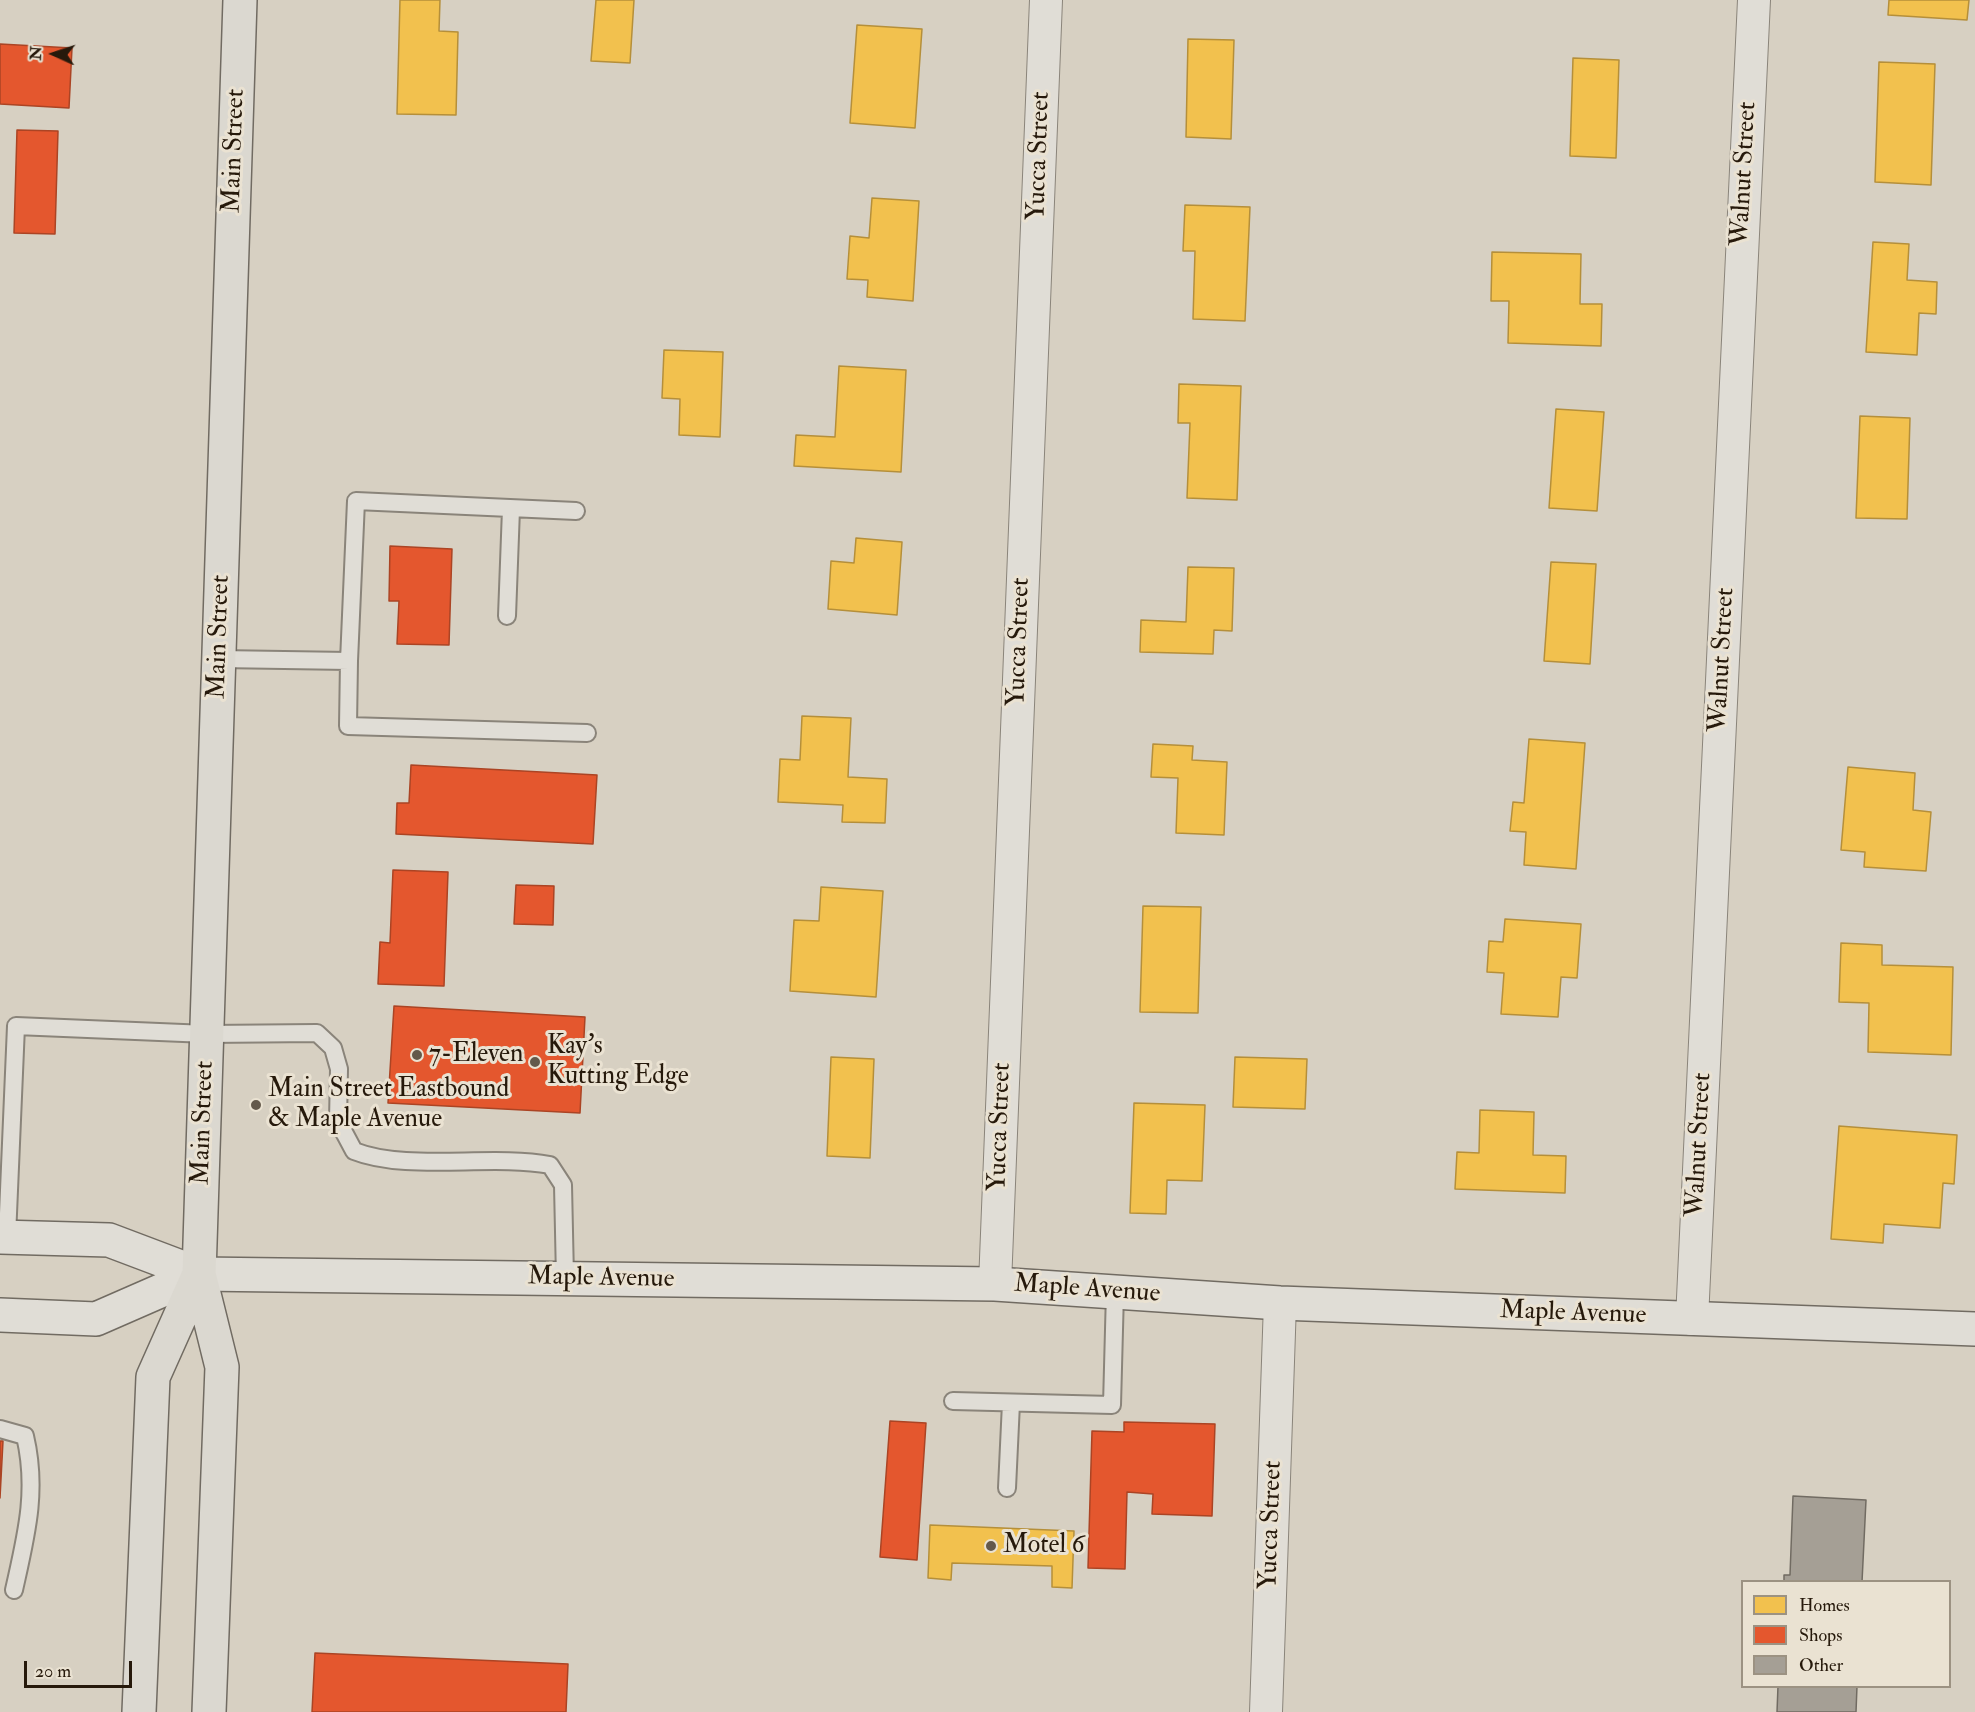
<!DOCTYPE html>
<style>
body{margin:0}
#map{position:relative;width:1975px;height:1712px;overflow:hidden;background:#d7d0c2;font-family:"IM FELL Double Pica",serif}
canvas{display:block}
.legend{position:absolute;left:1741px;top:1580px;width:210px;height:108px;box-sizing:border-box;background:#eae2d2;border:2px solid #9c9282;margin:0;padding:8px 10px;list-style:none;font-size:18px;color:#26190b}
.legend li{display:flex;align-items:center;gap:12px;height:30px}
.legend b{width:30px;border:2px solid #9c9282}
.north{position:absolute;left:24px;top:24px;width:60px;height:60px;-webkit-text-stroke:4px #eae2d2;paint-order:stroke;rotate:273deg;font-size:16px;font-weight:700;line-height:24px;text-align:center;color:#26190b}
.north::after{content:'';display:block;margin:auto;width:21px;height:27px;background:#26190b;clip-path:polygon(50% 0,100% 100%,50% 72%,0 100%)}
.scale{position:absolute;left:24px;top:1661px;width:108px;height:27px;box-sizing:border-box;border:3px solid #26190b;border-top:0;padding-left:8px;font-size:18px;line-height:21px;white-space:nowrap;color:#26190b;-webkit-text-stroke:4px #eae2d2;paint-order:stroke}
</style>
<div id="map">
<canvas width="1975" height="1712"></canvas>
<ul class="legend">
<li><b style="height:16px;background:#f2c14e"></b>Homes</li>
<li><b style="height:16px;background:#e4572e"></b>Shops</li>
<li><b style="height:16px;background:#a59f95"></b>Other</li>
</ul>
<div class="north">N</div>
<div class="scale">20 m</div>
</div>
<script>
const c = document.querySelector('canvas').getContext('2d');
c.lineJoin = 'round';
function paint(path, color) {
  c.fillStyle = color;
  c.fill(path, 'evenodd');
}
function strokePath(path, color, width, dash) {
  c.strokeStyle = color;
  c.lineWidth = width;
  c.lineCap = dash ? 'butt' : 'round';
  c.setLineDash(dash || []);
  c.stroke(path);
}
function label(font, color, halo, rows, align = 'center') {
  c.font = font + ' "IM FELL Double Pica",serif';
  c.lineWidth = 6;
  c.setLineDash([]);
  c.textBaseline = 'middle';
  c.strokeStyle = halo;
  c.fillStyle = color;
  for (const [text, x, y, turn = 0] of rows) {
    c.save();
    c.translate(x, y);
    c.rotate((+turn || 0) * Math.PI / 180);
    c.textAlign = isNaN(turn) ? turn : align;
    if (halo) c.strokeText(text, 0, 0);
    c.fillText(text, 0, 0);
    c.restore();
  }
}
const homes = new Path2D(`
 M 400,0 L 440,0 L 439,31 L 458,32 L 456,115 L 397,114 Z
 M 596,0 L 634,0 L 630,63 L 591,61 Z
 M 1889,0 L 1969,0 L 1967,20 L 1888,15 Z
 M 857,25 L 922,29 L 915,128 L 850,123 Z
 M 1188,39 L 1234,40 L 1231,139 L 1186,137 Z
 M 1573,58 L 1619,60 L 1616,158 L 1570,156 Z
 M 1879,62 L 1935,64 L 1931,185 L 1875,182 Z
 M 872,198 L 919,201 L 913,301 L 867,297 L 868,280 L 847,279 L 850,236 L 869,238 Z
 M 1185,205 L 1250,207 L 1245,321 L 1193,319 L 1195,251 L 1183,251 Z
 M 1873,242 L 1909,244 L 1907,280 L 1937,282 L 1936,314 L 1919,313 L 1917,355 L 1866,352 Z
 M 1492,252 L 1581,254 L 1580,304 L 1602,304 L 1601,346 L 1508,343 L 1509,301 L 1491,301 Z
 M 664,350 L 723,352 L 720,437 L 679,435 L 680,399 L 662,398 Z
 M 839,366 L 906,370 L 901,472 L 794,466 L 796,435 L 835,437 Z
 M 1179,384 L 1241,386 L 1237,500 L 1187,498 L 1190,423 L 1178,423 Z
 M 1556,409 L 1604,412 L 1597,511 L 1549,508 Z
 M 1860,416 L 1910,418 L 1907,519 L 1856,518 Z
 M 856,538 L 902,542 L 897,615 L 828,609 L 831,561 L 854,563 Z
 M 1551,562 L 1596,564 L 1590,664 L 1544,661 Z
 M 1188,567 L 1234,568 L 1232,631 L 1214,630 L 1213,654 L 1140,652 L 1141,620 L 1186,622 Z
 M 802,716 L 851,718 L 848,777 L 887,779 L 885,823 L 842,822 L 843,805 L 778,802 L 780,759 L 800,760 Z
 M 1529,739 L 1585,743 L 1576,869 L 1524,865 L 1526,832 L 1510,831 L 1513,802 L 1524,803 Z
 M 1153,744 L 1193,746 L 1192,760 L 1227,762 L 1224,835 L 1176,833 L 1178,778 L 1151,777 Z
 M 1848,767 L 1915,773 L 1913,810 L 1931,812 L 1926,871 L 1864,867 L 1865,852 L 1841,850 Z
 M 821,887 L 883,891 L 876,997 L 790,991 L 794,920 L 819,921 Z
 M 1143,906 L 1201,907 L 1198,1013 L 1140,1012 Z
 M 1505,919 L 1581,924 L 1577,978 L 1561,977 L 1558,1017 L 1501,1014 L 1504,973 L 1487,972 L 1489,941 L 1503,942 Z
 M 1841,943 L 1882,945 L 1882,965 L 1953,967 L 1951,1055 L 1868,1052 L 1869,1003 L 1839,1002 Z
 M 831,1057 L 874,1059 L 870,1158 L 827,1156 Z
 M 1235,1057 L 1307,1059 L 1305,1109 L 1233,1107 Z
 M 1134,1103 L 1205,1105 L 1202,1181 L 1167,1180 L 1166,1214 L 1130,1213 Z
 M 1480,1110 L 1534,1112 L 1533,1155 L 1566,1156 L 1565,1193 L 1455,1189 L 1457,1152 L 1479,1153 Z
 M 1839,1126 L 1957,1135 L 1954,1184 L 1943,1183 L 1940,1228 L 1884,1224 L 1883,1243 L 1831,1239 Z
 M 930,1525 L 1074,1531 L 1072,1588 L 1052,1587 L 1052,1566 L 952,1563 L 951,1580 L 928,1578 Z`);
paint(homes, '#f2c14e');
strokePath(homes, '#b58f3a', 1.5);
const shops = new Path2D(`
 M 0,44 L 72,48 L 69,108 L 0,104 Z
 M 17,130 L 58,131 L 55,234 L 14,233 Z
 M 390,546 L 452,549 L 449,645 L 397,644 L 399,601 L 389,601 Z
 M 411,765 L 597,775 L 593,844 L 396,834 L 397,803 L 409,803 Z
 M 393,870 L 448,872 L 444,986 L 378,984 L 380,942 L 390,943 Z
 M 516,885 L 554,886 L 553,925 L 514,924 Z
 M 394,1006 L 585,1017 L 580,1113 L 388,1103 Z
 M 890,1421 L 926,1423 L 917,1560 L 880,1557 Z
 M 1124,1422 L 1215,1424 L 1212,1516 L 1152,1514 L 1153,1494 L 1127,1492 L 1125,1569 L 1088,1568 L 1092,1431 L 1124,1432 Z
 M 0,1441 L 3,1441 L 0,1498 Z
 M 315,1653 L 568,1664 L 566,1712 L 312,1712 Z`);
paint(shops, '#e4572e');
strokePath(shops, '#ab4424', 1.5);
const building = new Path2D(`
 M 1793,1496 L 1866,1500 L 1862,1582 L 1784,1582 L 1784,1575 L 1790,1575 Z
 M 1778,1686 L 1857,1686 L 1856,1712 L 1777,1712 Z`);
paint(building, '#a59f95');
strokePath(building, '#716b62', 1.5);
const lane = new Path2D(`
 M 507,616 L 511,509
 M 219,659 L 349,661 L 356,501 L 576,511
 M 349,661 L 348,726 L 587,733
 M 7,1237 L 16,1026 L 207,1034 L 317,1033 L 333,1048 L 339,1069 L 338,1121 L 354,1151 C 407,1172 490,1154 550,1165 L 563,1185 L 565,1278
 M 953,1401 L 1112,1405 L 1115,1292
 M 0,1429 L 25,1436 C 38,1491 26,1536 14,1590
 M 1007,1488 L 1011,1403`);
const street = new Path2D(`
 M 995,1284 L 1046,0
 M 1692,1319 L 1754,0
 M 1266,1712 L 1280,1303`);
const secondary = new Path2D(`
 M 0,1237 L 109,1240 L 199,1274 L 995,1284 L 1280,1303 L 1975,1329
 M 0,1315 L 96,1319 L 199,1274`);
const primary = new Path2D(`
 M 139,1712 L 153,1377 L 199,1274
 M 209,1712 L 222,1367 L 199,1274 L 240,0`);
strokePath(lane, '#8a847a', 20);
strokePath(street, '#8a847a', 34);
strokePath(secondary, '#716b62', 36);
strokePath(primary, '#716b62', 36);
strokePath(lane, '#e0ddd6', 16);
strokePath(street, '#e0ddd6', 32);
strokePath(secondary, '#e0ddd6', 33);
strokePath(primary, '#dbd8d0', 33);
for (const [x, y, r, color] of [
 [417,1055,6,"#64594b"],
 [535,1062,6,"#64594b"],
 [256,1105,6,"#64594b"],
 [991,1546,6,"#64594b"]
]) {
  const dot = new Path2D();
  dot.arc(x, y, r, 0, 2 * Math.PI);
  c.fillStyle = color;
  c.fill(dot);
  strokePath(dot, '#eae2d2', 2);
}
label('26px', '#26190b', '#eae2d2', [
 ["Main Street",235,151,-88],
 ["Yucca Street",1040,156,-88],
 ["Walnut Street",1745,174,-87],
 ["Main Street",220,637,-88],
 ["Yucca Street",1020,642,-88],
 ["Walnut Street",1723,660,-87],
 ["Main Street",204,1123,-88],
 ["Yucca Street",1001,1127,-88],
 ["Walnut Street",1700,1145,-87],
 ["Maple Avenue",601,1279,1],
 ["Maple Avenue",1087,1290,4],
 ["Maple Avenue",1573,1314,2],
 ["Yucca Street",1272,1525,-88]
]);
label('26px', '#26190b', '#eae2d2', [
 ["Kay's",547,1047],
 ["Kutting Edge",547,1077],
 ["7-Eleven",429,1055],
 ["Main Street Eastbound",268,1090],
 ["& Maple Avenue",268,1120],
 ["Motel 6",1003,1546]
], 'left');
</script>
